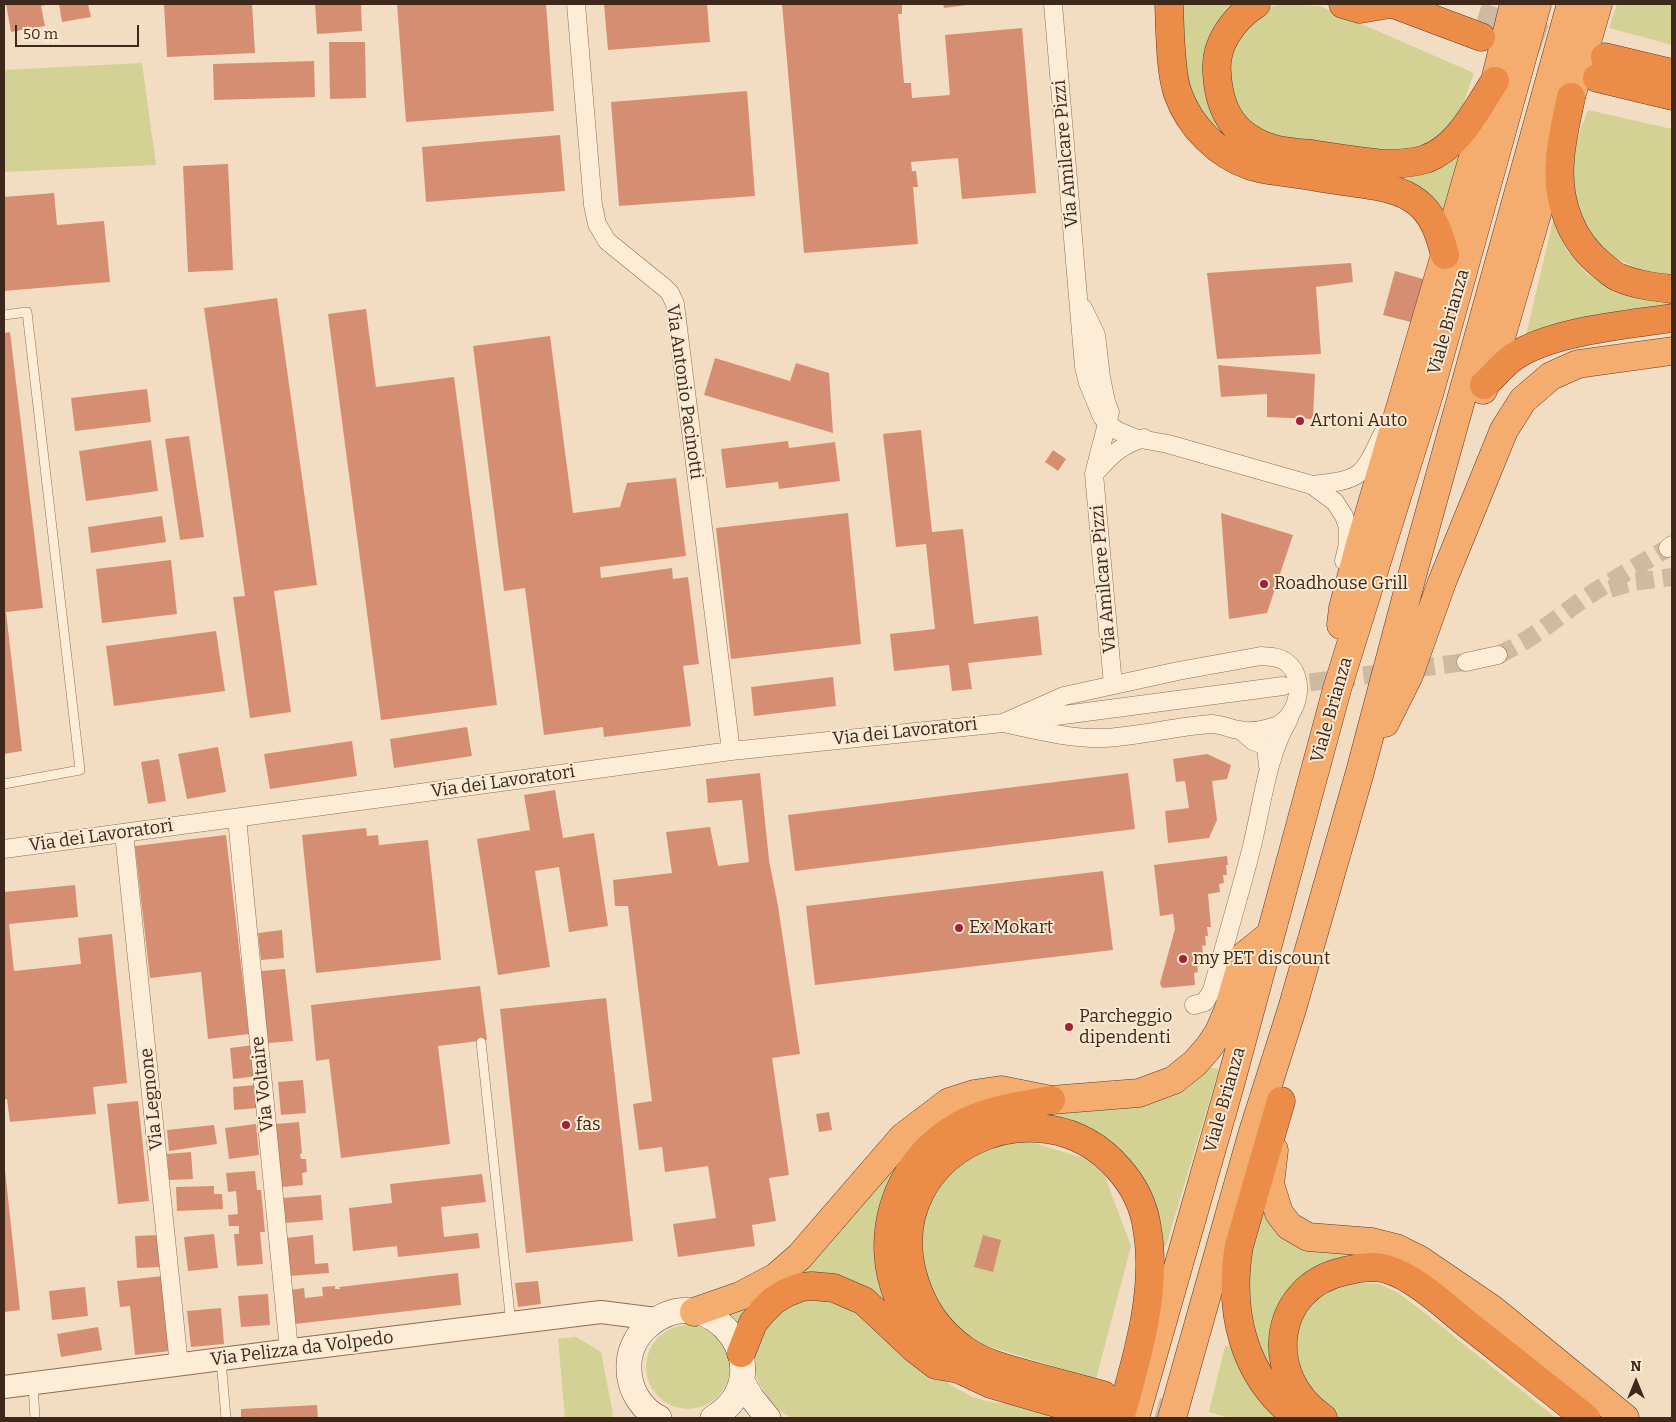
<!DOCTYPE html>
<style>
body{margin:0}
#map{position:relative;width:1676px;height:1422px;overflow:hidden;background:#f3ddc2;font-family:Bitter,serif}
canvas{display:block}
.frame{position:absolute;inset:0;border:5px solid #3e281c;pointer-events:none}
.north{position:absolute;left:1611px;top:1357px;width:50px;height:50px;-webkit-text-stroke:4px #fae9d2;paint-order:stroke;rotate:0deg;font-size:14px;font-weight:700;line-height:20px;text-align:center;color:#3e281c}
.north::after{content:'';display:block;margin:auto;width:18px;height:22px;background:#3e281c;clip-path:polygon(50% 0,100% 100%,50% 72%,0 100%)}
.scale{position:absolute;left:15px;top:25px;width:124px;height:22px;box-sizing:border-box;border:2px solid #3e281c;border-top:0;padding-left:6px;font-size:15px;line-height:18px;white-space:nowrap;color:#3e281c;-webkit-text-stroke:4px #fae9d2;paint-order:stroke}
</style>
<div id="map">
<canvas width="1676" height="1422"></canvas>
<div class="frame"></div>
<div class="north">N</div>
<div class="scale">50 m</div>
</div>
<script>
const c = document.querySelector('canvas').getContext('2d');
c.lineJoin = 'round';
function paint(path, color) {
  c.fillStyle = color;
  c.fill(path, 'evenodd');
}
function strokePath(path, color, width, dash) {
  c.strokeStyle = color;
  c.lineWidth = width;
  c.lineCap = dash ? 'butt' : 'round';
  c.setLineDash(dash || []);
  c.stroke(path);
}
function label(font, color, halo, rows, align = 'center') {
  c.font = font + ' Bitter,serif';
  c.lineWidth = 4;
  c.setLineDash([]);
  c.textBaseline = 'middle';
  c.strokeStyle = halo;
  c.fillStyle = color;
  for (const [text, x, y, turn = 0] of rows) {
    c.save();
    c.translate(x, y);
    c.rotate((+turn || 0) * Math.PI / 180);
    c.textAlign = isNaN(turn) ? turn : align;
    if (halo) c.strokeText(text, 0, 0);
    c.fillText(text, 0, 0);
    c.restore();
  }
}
paint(new Path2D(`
 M 1178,4 L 1237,4 L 1225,16 L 1233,149 L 1190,101 Z
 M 1283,4 L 1320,6 L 1474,73 L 1455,127 L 1411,155 L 1270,138 L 1241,117 L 1227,86 L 1233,41 L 1269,7 Z
 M 1617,4 L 1672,4 L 1672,45 L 1609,28 Z
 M 142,63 L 156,165 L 4,172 L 4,70 Z
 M 1588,110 L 1672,129 L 1672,279 C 1657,278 1610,258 1599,247 C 1591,238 1568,198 1568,187 C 1567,160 1579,134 1588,110 Z
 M 1470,141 L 1446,227 L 1372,177 Z
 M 1553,220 L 1566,249 L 1587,274 L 1628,296 L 1672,302 L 1672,306 L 1525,340 Z
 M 1209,1067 L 1219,1069 L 1166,1246 L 1159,1245 L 1133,1170 L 1007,1114 L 1149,1103 L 1173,1096 L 1188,1088 Z
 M 1018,1138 L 1100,1163 L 1131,1246 L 1096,1379 L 965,1339 L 926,1290 L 921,1217 L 955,1160 Z
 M 904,1152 L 890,1302 L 885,1306 L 847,1280 L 739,1324 L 727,1312 Z
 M 1262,1206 L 1378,1252 L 1322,1270 L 1277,1379 L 1254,1350 L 1244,1285 Z
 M 1358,1283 L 1379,1284 L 1397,1292 L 1421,1310 L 1556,1418 L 1340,1418 C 1336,1416 1330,1414 1327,1411 C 1297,1387 1283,1336 1311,1306 C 1314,1302 1318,1297 1322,1294 C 1332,1287 1346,1285 1358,1283 Z
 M 809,1296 L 851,1302 L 928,1369 L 954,1387 L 973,1397 L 990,1402 L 1034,1406 L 1074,1418 L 793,1418 L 781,1412 L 769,1400 L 759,1383 L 753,1365 L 754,1351 L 758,1334 L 782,1307 Z
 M646 1367a42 42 0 1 1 84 0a42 42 0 1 1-84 0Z
 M 576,1337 L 601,1352 L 613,1414 L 611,1418 L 565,1418 L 558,1339 Z
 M 1225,1346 L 1232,1347 C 1244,1377 1255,1395 1278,1418 L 1230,1418 L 1209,1412 Z`), '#d3d194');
paint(new Path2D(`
 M 6,4 L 51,4 L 41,6 L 45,26 L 11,32 Z
 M 59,4 L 88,4 L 91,17 L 62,22 Z
 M 164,4 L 252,4 L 255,53 L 167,57 Z
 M 315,4 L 361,4 L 362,31 L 317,34 Z
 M 397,4 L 546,4 L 554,111 L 406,122 Z
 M 604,4 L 707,4 L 710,42 L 608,50 Z
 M 782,4 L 902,4 L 902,14 L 898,14 L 904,83 L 911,83 L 912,98 L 950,95 L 945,35 L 1022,28 L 1036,193 L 962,199 L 958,158 L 911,162 L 912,171 L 916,171 L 918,187 L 913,187 L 918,244 L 804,253 Z
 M 943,4 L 967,4 L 967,5 L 944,8 Z
 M 329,42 L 365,42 L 366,98 L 330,99 Z
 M 314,61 L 315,97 L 214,100 L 213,64 Z
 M 747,91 L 755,196 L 619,206 L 611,102 Z
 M 560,135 L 565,191 L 426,202 L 422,147 Z
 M 228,164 L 233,270 L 188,272 L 183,166 Z
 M 54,193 L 57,225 L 104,221 L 110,282 L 4,291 L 4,197 Z
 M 1351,263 L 1353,282 L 1316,287 L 1321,354 L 1217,359 L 1207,273 Z
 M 1395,271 L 1423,279 L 1411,322 L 1383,315 Z
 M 277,298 L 317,585 L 274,591 L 291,712 L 250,718 L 233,597 L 245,596 L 204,308 Z
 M 366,309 L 376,387 L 454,377 L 497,705 L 381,720 L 328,314 Z
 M 10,332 L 43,608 L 6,612 L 22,751 L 4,754 L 4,333 Z
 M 550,336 L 573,513 L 620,507 L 627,483 L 676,478 L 686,556 L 600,567 L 601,578 L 672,568 L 673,579 L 688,577 L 699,664 L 683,666 L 691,726 L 604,737 L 603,727 L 544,735 L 525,588 L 504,591 L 473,346 Z
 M 715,358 L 790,381 L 796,363 L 829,373 L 833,433 L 704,395 Z
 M 1218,365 L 1315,374 L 1313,419 L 1267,417 L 1267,394 L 1221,397 Z
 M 147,389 L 151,422 L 75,431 L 71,398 Z
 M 921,430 L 932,532 L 963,529 L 974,624 L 1038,616 L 1042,655 L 968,663 L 972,689 L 952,691 L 949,665 L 894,671 L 890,634 L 935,629 L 926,544 L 896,547 L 883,434 Z
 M 189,436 L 204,537 L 180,540 L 165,439 Z
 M 151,440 L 158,491 L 86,501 L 79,451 Z
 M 788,441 L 789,448 L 835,442 L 840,481 L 779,489 L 778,482 L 726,488 L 721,449 Z
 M 1053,450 L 1066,459 L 1058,471 L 1045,462 Z
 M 848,513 L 861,644 L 731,659 L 716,528 Z
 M 1221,513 L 1293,535 L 1267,613 L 1229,619 Z
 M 162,516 L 166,542 L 91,553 L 88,527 Z
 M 171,560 L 177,614 L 102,623 L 96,569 Z
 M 216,631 L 225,691 L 114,706 L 106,646 Z
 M 833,677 L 836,706 L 754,716 L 751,687 Z
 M 467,727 L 472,756 L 394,768 L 390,739 Z
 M 352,741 L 357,776 L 270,789 L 264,754 Z
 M 218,747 L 226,792 L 187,799 L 178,754 Z
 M 1207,754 L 1231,765 L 1227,779 L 1212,781 L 1217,820 L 1209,838 L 1168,843 L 1165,811 L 1189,808 L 1185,781 L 1176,782 L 1173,759 Z
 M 159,759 L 166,801 L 148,804 L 141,762 Z
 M 760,773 L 769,860 L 778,906 L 800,1054 L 772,1058 L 789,1175 L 769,1178 L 776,1221 L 752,1225 L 755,1246 L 678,1257 L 673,1224 L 716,1218 L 708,1166 L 665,1172 L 662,1147 L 639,1150 L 633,1104 L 652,1101 L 628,906 L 615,906 L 613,880 L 672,873 L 666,832 L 710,827 L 718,866 L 749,862 L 742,800 L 708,803 L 706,779 Z
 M 1128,773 L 1135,829 L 795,871 L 788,815 Z
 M 555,790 L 563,838 L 594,833 L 608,926 L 569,932 L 559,867 L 535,871 L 550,967 L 498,975 L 477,839 L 530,830 L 524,795 Z
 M 366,828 L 367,836 L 378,835 L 379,845 L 428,840 L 441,960 L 316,973 L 302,835 Z
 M 226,835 L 249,1034 L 208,1039 L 201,972 L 150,978 L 135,846 Z
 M 1227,856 L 1228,865 L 1226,865 L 1227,875 L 1223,875 L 1224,883 L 1219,884 L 1220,892 L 1208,894 L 1211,927 L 1207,927 L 1208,936 L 1205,936 L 1206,945 L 1202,946 L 1203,954 L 1199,954 L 1201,963 L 1197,963 L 1198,972 L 1194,973 L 1195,985 L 1163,988 L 1161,986 L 1160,983 L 1175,929 L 1173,914 L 1160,916 L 1154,865 Z
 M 1103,871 L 1113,950 L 815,985 L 806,906 Z
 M 75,885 L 78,917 L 9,924 L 14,971 L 81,964 L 78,938 L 112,934 L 127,1083 L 93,1087 L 96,1114 L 10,1122 L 7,1099 L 4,1100 L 4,892 Z
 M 282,930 L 284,958 L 261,960 L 258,933 Z
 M 285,969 L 293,1041 L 268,1043 L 261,971 Z
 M 480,986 L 487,1040 L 438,1046 L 450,1144 L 341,1158 L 329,1059 L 316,1061 L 311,1005 Z
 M 606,998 L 633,1241 L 526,1253 L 500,1009 Z
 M 254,1045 L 258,1076 L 233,1079 L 230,1048 Z
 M 303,1080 L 306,1113 L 281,1115 L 278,1082 Z
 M 255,1085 L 257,1108 L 234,1110 L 233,1087 Z
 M 138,1101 L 149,1201 L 118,1204 L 107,1104 Z
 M 829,1112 L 832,1130 L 819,1132 L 816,1114 Z
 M 299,1122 L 302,1153 L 300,1154 L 301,1159 L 306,1159 L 307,1172 L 302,1173 L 303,1185 L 281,1187 L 276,1124 Z
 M 256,1124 L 259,1155 L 229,1159 L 225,1128 Z
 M 214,1125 L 217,1144 L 169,1151 L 167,1130 Z
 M 191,1152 L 193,1179 L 169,1180 L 167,1154 Z
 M 4,1170 L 5,1170 L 20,1310 L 4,1312 Z
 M 255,1171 L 257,1190 L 261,1190 L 265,1232 L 260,1232 L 263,1264 L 237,1266 L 234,1234 L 239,1234 L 239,1226 L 229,1226 L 228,1215 L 238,1214 L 236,1191 L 228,1192 L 226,1173 Z
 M 482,1174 L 486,1202 L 441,1207 L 444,1237 L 478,1233 L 480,1248 L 398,1257 L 397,1246 L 353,1251 L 349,1208 L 392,1203 L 390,1184 Z
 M 214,1186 L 214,1194 L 222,1194 L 223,1209 L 177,1211 L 176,1187 Z
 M 321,1195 L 323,1220 L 284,1223 L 282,1198 Z
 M 214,1234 L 218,1268 L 188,1271 L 184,1237 Z
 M 158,1235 L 160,1267 L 137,1268 L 135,1236 Z
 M 313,1235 L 315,1264 L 328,1263 L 329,1273 L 289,1276 L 286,1238 Z
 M 983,1235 L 1001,1240 L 993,1272 L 974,1267 Z
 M 458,1273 L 461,1305 L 295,1324 L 291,1290 L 304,1288 L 305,1298 L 323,1296 L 322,1287 L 335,1286 L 335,1289 L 340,1289 L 339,1287 Z
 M 163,1276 L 170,1351 L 135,1355 L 130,1306 L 120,1307 L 117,1281 Z
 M 538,1281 L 541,1304 L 518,1307 L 515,1283 Z
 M 85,1287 L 88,1316 L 52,1320 L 49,1291 Z
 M 268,1294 L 270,1325 L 241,1327 L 238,1296 Z
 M 221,1308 L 224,1344 L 191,1347 L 187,1311 Z
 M 98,1327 L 102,1350 L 61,1357 L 57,1334 Z
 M 317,1405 L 318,1418 L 241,1418 L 241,1409 Z`), '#d68e73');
strokePath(new Path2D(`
 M 1610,589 L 1633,582 L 1672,577
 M 1498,655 C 1530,641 1554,620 1582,600 C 1610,581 1639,565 1668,548
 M 1283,686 L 1466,662`), '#cfb9a1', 18, [18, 9]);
strokePath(new Path2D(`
 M 1478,16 L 1582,51
 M 1116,1399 L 1179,1418`), '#cfb9a1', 28, [28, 14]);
const service = new Path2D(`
 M 4,315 L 27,312 L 80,770 L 4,784
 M 481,1042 L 511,1324
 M 221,1360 L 226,1418
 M 33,1384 L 35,1418`);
const minor = new Path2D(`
 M 576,4 L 593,205 L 597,224 L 607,241 L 665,288 L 670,293 L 675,304 L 731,751
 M 1053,4 L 1084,367 L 1088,383 L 1102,417 L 1108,424 L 1118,431 L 1135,438 L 1168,444 L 1312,485 L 1335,502 L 1344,516 L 1348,527 L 1348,544 L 1344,561
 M 1083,308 L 1096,335 L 1101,377 L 1106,402 L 1110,412 L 1094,474 L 1113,685
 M 1098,470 C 1113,453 1122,445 1144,438
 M 1312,485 C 1360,480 1362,478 1382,435
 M 1668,548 L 1672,545
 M 1261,656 C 1270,657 1278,656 1286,662 C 1308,678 1298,720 1273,727 C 1263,730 1250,733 1239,730 C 1230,729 1219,723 1210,724 C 1174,727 1139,736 1104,738 C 1070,739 1036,730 1003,723 L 1064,696 L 1178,671 Z
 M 1466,662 L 1498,655
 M 1242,731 L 1253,741 L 1266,746 L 1268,766
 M 237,818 L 289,1350
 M 124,833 L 179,1365
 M 4,849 L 731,751 L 1003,723 L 1283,686
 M 1194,1005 L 1205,1002 L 1212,990 C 1225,944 1239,897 1251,850 C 1262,807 1266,758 1289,719`);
const tertiary = new Path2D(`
 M 4,1387 L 276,1352 L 601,1312 L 656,1319`);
const secondary = new Path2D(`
 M 742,1381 L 751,1397 L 768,1418
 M 659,1418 C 641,1409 629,1389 629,1369 C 628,1352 636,1335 649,1325 C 711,1273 785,1374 713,1418`);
const trunk = new Path2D(`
 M 1483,390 L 1502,334 L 1598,4
 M 1341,625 L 1343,608 L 1359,548 L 1445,255 L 1495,81 L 1514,4
 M 1385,723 L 1409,675 L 1442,582 L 1504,430 L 1523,400 L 1551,376 L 1578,364 L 1672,351
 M 1274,1150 L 1270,1184 L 1279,1213 L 1289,1226 L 1308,1237 L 1372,1242 L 1396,1248 L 1420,1260 L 1492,1309 L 1625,1418
 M 694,1312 L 740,1296 L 776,1277 L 800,1256 L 903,1137 L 949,1102 L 974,1094 L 1001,1090 L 1051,1100 L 1139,1093 L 1174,1080 L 1195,1063 L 1209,1047 L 1219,1032 L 1228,1011 L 1244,956 L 1270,935
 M 1135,1418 L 1230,1085 L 1337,689 L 1430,391 L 1537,4
 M 1172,1418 L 1252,1135 L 1292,1009 L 1360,772 L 1412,576 L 1571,4`);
const motorway = new Path2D(`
 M 1169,4 C 1170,28 1170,73 1178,94 C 1190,127 1218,155 1251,166 C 1263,170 1277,171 1289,173 C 1311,176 1334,180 1357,183 C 1377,186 1401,189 1417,202 C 1434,215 1440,236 1445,255
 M 1256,4 C 1233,19 1214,45 1217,73 C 1219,112 1235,138 1274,149 C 1286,152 1300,153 1312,154 C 1336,158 1359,161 1383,164 C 1398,164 1413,163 1426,159 C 1459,147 1477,108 1495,81
 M 1343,4 L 1360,9 L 1390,4
 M 1393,4 L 1481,37
 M 1605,57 L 1672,73
 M 1597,78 L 1672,96
 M 1571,97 C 1567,118 1561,140 1560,162 C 1557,202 1571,242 1604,267 C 1609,271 1614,276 1620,278 C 1637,285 1654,287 1672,289
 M 1484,385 C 1494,376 1504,363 1515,356 C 1552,331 1627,325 1672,318
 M 1281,1101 L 1239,1246 C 1228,1312 1243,1377 1298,1418
 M 932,1345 C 927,1340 922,1336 918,1332 C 910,1323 904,1310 899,1299 C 873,1238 895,1167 950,1131 C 979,1111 1018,1106 1051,1100
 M 741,1353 L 753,1323 L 763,1311 L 773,1301 L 786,1293 L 801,1287 L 812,1286 L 834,1288 L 864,1301 L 914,1348 L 936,1365 L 959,1369 L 991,1384 L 1097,1415
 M 1103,1395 C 1081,1389 1058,1383 1036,1377 C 1012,1370 987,1365 966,1351 C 938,1332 920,1305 912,1272 C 882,1149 1041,1078 1119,1169 C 1134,1186 1144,1206 1147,1228 C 1158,1291 1137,1358 1120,1418
 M 1323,1418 C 1263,1378 1270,1287 1345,1271 C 1358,1268 1373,1265 1386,1269 C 1413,1276 1445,1306 1467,1324 C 1507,1355 1546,1387 1586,1418`);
strokePath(service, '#906c56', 10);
strokePath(minor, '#906c56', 19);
strokePath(tertiary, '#906c56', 24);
strokePath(secondary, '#724d3a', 26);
strokePath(trunk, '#5d3b2b', 29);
strokePath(motorway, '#5d3b2b', 29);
strokePath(service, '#fdecd6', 9);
strokePath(minor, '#fdecd6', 18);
strokePath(tertiary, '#fdecd6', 22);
strokePath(secondary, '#fdecd6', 25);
strokePath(trunk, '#f4ac6f', 28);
strokePath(motorway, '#ec8c49', 28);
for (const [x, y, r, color] of [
 [1300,421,5,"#a61f34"],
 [1264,584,5,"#a61f34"],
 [959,928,5,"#a61f34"],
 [1183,959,5,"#a61f34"],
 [1069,1027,5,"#a61f34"],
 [566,1125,5,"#a61f34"]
]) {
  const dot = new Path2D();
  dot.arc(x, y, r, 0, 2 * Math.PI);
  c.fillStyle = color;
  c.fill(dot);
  strokePath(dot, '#fae9d2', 2);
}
label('18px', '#3e281c', '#fae9d2', [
 ["Via Amilcare Pizzi",1066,154,-95],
 ["Viale Brianza",1449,322,-74],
 ["Via Antonio Pacinotti",684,392,82],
 ["Via Amilcare Pizzi",1104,579,-95],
 ["Viale Brianza",1332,710,-74],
 ["Via dei Lavoratori",905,732,-6],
 ["Via dei Lavoratori",503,782,-8],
 ["Via dei Lavoratori",101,836,-8],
 ["Via Voltaire",263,1084,-96],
 ["Via Legnone",152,1099,-96],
 ["Viale Brianza",1225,1100,-74],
 ["Via Pelizza da Volpedo",302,1349,-7]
]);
label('18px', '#3e281c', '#fae9d2', [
 ["Artoni Auto",1310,421],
 ["Roadhouse Grill",1274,584],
 ["Ex Mokart",969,928],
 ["my PET discount",1193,959],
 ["Parcheggio",1079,1017],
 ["dipendenti",1079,1038],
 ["fas",576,1125]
], 'left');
</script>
